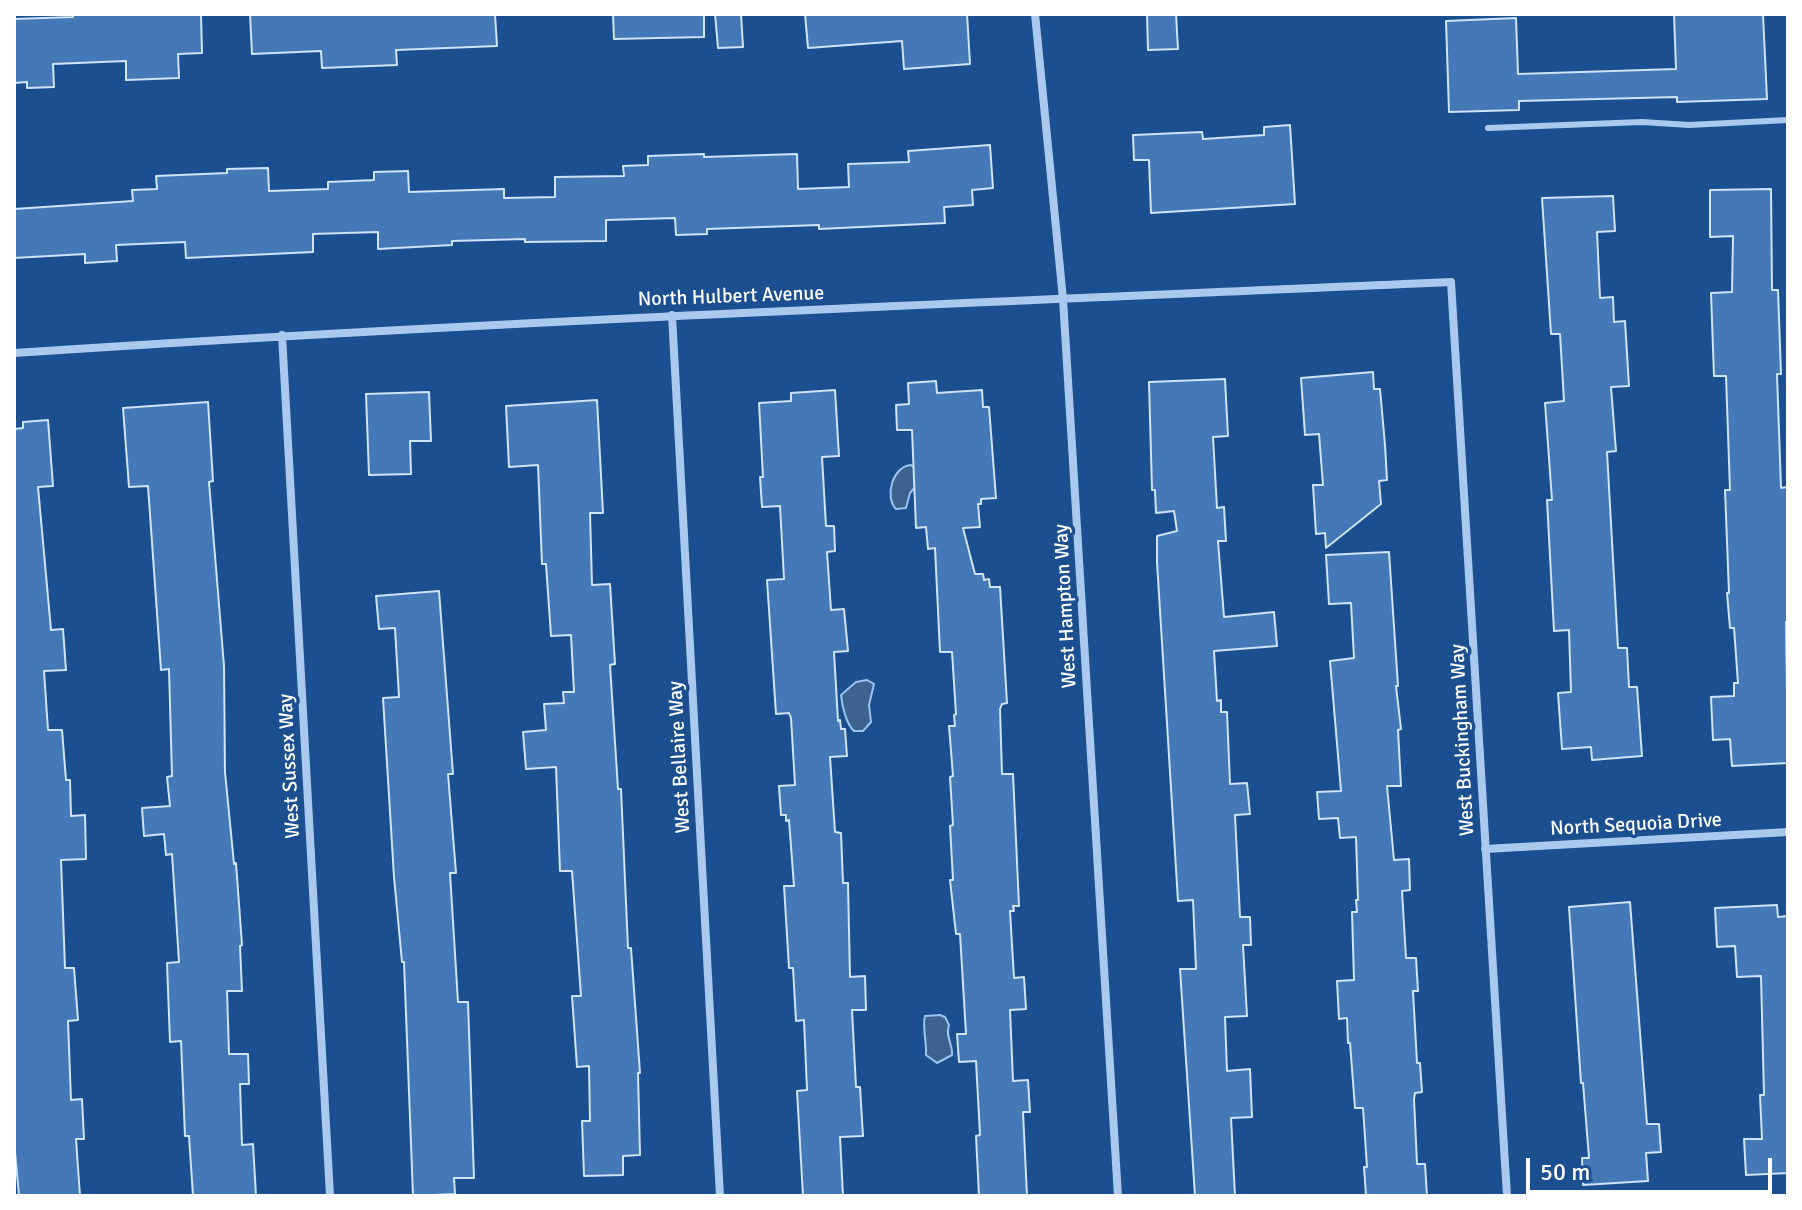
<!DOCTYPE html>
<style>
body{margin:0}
#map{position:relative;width:1802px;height:1210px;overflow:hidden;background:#1b4f8f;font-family:Signika,sans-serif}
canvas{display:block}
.frame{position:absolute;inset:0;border:16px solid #fff;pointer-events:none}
.scale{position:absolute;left:1526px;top:1158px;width:246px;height:36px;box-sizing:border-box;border:4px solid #fff;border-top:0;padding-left:10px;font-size:24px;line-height:28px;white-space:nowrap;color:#fff;-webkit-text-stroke:6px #1b4f8f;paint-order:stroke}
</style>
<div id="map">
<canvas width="1802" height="1210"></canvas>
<div class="frame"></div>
<div class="scale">50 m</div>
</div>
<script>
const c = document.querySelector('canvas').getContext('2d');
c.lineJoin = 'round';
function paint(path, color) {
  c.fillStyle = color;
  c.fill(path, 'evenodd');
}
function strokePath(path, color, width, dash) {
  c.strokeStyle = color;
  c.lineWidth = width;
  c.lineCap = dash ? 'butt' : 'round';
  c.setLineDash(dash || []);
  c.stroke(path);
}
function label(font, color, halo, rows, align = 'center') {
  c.font = font + ' Signika,sans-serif';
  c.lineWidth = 7;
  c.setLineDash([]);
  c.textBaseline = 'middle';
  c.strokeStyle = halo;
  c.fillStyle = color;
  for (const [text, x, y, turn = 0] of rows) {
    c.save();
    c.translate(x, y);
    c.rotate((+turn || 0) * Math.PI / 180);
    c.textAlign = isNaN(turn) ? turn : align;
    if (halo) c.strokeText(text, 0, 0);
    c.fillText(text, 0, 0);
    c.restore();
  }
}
const water = new Path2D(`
 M 911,465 L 918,471 L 917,485 L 910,493 L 906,508 L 896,509 C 884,496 893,466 911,465 Z
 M 867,680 L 874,684 L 869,705 L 871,722 L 863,731 L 854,731 C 846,724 842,705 841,695 L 856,682 Z
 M 940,1015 L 945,1017 L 949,1025 C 945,1037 953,1044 952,1055 L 937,1063 L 926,1055 C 927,1043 922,1027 925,1016 Z`);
paint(water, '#3c6290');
strokePath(water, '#9cc4f0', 2);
const building = new Path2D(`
 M 73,14 L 201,14 L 202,53 L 178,54 L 179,78 L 126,80 L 126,61 L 53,64 L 54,87 L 27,88 L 27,82 L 14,83 L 14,19 L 73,17 Z
 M 250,14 L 495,14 L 497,46 L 396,50 L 397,65 L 322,68 L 321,51 L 252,54 Z
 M 613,14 L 704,14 L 704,37 L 614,39 Z
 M 715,14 L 741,14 L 743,47 L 718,48 Z
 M 805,14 L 967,14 L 970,64 L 904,69 L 902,41 L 808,48 Z
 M 1147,14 L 1176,14 L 1178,49 L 1148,50 Z
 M 1674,14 L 1763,14 L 1767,99 L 1677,102 L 1677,97 L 1519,101 L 1519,110 L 1449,112 L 1446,21 L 1516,18 L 1518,74 L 1676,69 Z
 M 1290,125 L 1295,204 L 1151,213 L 1149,160 L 1134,160 L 1133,135 L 1202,132 L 1203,139 L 1264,135 L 1264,127 Z
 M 990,145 L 993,188 L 972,190 L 973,205 L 944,207 L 945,223 L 819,229 L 819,225 L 707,229 L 707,234 L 676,235 L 675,218 L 606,220 L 606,241 L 525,242 L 525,239 L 452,241 L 452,245 L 378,249 L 378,232 L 313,234 L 313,252 L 186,258 L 185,242 L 116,245 L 117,261 L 85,263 L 85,254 L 14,258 L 14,209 L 133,201 L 132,190 L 157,189 L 156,176 L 227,173 L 227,169 L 268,168 L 269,191 L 328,189 L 328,182 L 374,180 L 374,172 L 408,171 L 409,192 L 504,189 L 504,198 L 555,197 L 555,177 L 624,176 L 623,166 L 648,165 L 648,156 L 704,154 L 704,157 L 797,154 L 798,189 L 849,187 L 848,164 L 909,162 L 908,151 Z
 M 1771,189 L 1772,290 L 1778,290 L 1781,374 L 1777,374 L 1781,488 L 1787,487 L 1788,501 L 1788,622 L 1786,622 L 1788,763 L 1732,766 L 1730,739 L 1713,740 L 1711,697 L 1734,696 L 1734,683 L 1738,683 L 1734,628 L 1730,628 L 1727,593 L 1729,593 L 1725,490 L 1730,490 L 1726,376 L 1714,376 L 1711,293 L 1732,292 L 1733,236 L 1710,237 L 1710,190 Z
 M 1613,196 L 1615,231 L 1597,232 L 1600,298 L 1613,297 L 1614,322 L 1625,321 L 1629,386 L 1611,387 L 1616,451 L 1607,452 L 1618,648 L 1627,648 L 1629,687 L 1637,687 L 1642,756 L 1592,760 L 1591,747 L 1562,749 L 1558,693 L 1571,692 L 1569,630 L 1554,631 L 1547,500 L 1552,500 L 1545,403 L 1564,401 L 1560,334 L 1551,334 L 1542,198 Z
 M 1373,372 L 1374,389 L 1380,389 L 1385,445 L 1387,480 L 1379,481 L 1381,504 L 1326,548 L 1325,533 L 1316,534 L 1313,485 L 1323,485 L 1319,434 L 1305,435 L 1301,378 Z
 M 1225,379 L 1228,436 L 1213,437 L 1217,508 L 1224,507 L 1226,541 L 1218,541 L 1224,617 L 1274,612 L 1277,646 L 1214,651 L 1217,701 L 1221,700 L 1221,712 L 1227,712 L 1230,784 L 1247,783 L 1250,814 L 1235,815 L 1240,917 L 1250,917 L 1251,945 L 1243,945 L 1247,1016 L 1225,1017 L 1227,1071 L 1250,1069 L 1252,1117 L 1231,1118 L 1235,1196 L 1195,1196 L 1180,969 L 1196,969 L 1193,900 L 1178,901 L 1157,562 L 1157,536 L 1177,531 L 1174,511 L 1156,513 L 1155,490 L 1152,490 L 1149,382 Z
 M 936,381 L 937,393 L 982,390 L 983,407 L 989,407 L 996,498 L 981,499 L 981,504 L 978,504 L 980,527 L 963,528 L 975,574 L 983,574 L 984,580 L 989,579 L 990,587 L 1000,587 L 1007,703 L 1002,704 L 1000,709 L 1002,774 L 1013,774 L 1019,906 L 1013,906 L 1014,911 L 1010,911 L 1014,978 L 1024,977 L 1026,1009 L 1010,1010 L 1013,1081 L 1028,1080 L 1030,1112 L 1023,1112 L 1027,1196 L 979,1196 L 976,1136 L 980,1135 L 976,1061 L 959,1062 L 957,1034 L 966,1034 L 960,934 L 956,934 L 950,880 L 953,880 L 950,826 L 953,825 L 950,777 L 953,776 L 949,726 L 955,726 L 954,715 L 956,714 L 952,652 L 940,652 L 935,548 L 928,549 L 926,527 L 916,528 L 912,430 L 897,430 L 896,405 L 909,404 L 908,383 Z
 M 835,390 L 839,456 L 822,457 L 826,526 L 834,526 L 835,551 L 827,552 L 831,610 L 844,609 L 848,651 L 834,652 L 838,721 L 840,720 L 841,729 L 845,729 L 847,756 L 830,757 L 835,832 L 841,833 L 843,883 L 848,883 L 850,977 L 865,976 L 866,1010 L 852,1010 L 856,1087 L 860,1087 L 863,1136 L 840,1137 L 843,1196 L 803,1196 L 797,1091 L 807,1090 L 804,1020 L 796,1021 L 793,968 L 789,968 L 784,886 L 794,886 L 789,820 L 786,821 L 786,815 L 781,815 L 779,786 L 795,785 L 791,718 L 789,713 L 776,714 L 767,580 L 784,579 L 780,506 L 762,507 L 760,477 L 763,477 L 759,403 L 791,401 L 791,393 Z
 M 429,392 L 431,441 L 410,441 L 411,474 L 369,475 L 366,394 Z
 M 597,400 L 603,513 L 590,513 L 592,585 L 610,584 L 615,664 L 610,665 L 618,789 L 621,789 L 628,948 L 631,948 L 640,1073 L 638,1073 L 640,1155 L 623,1156 L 623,1175 L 584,1176 L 582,1121 L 590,1121 L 589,1066 L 577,1067 L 572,996 L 581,996 L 572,871 L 560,871 L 556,767 L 526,769 L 523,732 L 546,730 L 544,704 L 564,703 L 563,692 L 574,692 L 571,635 L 551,636 L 546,564 L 542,564 L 538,465 L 509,467 L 506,406 Z
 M 208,402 L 213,481 L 209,482 L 224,666 L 225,772 L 234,864 L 236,863 L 242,945 L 240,946 L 242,991 L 227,991 L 229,1054 L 248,1054 L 249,1084 L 240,1084 L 242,1145 L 253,1144 L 256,1196 L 193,1196 L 189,1136 L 185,1136 L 181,1041 L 170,1042 L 167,963 L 179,962 L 172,854 L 166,855 L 164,834 L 144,836 L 142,808 L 170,806 L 167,777 L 172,776 L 169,669 L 161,670 L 148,486 L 129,487 L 123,408 Z
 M 48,420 L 53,486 L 38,487 L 51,630 L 63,629 L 66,670 L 44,671 L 48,730 L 62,730 L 66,780 L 70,780 L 71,816 L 85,815 L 86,859 L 61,860 L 65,968 L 74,968 L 78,1020 L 68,1021 L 71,1100 L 82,1099 L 84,1139 L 76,1139 L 80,1196 L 19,1196 L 14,1141 L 14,429 L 23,428 L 23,422 Z
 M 1389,552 L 1398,686 L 1396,686 L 1401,729 L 1398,730 L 1401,786 L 1387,786 L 1394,860 L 1409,859 L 1410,890 L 1402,891 L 1406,958 L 1416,958 L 1418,991 L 1413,991 L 1417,1063 L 1420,1063 L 1422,1092 L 1415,1093 L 1414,1099 L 1417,1164 L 1425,1164 L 1427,1196 L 1366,1196 L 1364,1167 L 1367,1167 L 1363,1108 L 1355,1108 L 1350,1043 L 1348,1043 L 1347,1018 L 1339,1019 L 1337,981 L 1354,980 L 1352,912 L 1357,912 L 1356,900 L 1358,900 L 1356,837 L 1340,838 L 1338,818 L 1319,819 L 1317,792 L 1341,791 L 1330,661 L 1354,658 L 1351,603 L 1329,604 L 1326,555 Z
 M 439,591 L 453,774 L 448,774 L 456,873 L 450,873 L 458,1002 L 468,1002 L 474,1178 L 454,1178 L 455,1194 L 413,1196 L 404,962 L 402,962 L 394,877 L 383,698 L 399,697 L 395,628 L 379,629 L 376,596 Z
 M 1630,902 L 1647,1124 L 1659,1124 L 1661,1152 L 1646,1153 L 1648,1181 L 1583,1185 L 1582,1158 L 1589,1158 L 1583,1083 L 1581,1083 L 1569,907 Z
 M 1777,905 L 1778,917 L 1788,916 L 1788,1173 L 1746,1175 L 1744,1139 L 1762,1139 L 1760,1095 L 1764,1095 L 1761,976 L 1737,977 L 1735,946 L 1717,947 L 1715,908 Z`);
paint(building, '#4478b7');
strokePath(building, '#cfe3fa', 2);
strokePath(new Path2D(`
 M 1488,128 L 1642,122 L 1689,125 L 1788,120`), '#a9c9ee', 6);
strokePath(new Path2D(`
 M 1035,14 L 1063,299 L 1118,1196
 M 672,315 L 720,1196
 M 282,335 L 330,1196
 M 14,353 C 493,321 972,303 1451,282 L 1507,1196
 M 1485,849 L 1788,832`), '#a9c9ee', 8);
label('20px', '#fff', '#1b4f8f', [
 ["North Hulbert Avenue",731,297,-2],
 ["West Hampton Way",1066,606,-93],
 ["West Buckingham Way",1463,740,-93],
 ["West Bellaire Way",680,757,-93],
 ["West Sussex Way",290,766,-93],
 ["North Sequoia Drive",1636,825,-3]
]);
</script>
